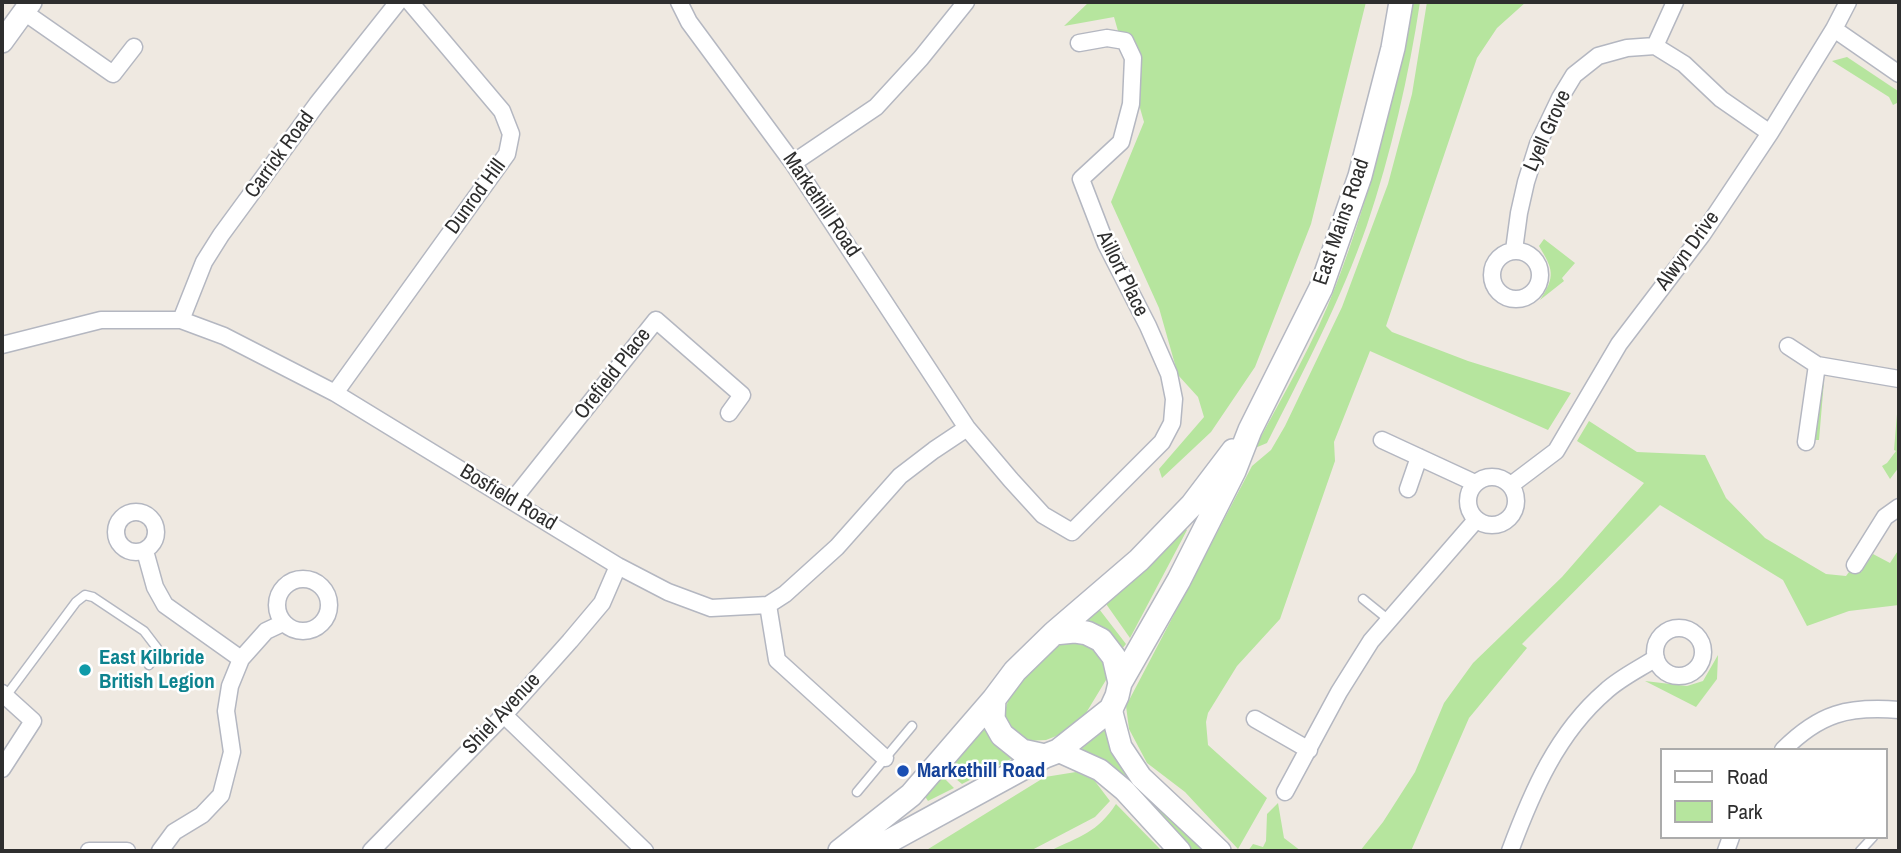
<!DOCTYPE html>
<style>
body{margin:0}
#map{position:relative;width:1901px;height:853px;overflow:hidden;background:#efe9e1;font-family:"Archivo Narrow",sans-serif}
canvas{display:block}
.frame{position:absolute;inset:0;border:4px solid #2e2e2e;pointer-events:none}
.legend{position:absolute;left:1660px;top:748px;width:228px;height:91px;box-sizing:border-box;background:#fff;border:2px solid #ababab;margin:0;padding:9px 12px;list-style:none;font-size:21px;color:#2e2e2e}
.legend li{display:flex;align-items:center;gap:14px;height:35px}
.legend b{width:35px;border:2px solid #ababab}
</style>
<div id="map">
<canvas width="1901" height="853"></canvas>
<div class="frame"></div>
<ul class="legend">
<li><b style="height:9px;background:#fff"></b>Road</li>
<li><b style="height:19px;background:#b6e59e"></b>Park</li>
</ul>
</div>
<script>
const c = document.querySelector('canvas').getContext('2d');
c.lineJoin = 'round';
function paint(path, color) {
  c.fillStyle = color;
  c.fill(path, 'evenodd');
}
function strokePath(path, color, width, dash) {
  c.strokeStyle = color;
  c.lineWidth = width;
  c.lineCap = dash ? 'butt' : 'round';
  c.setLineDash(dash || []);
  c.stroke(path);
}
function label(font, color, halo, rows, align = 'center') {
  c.font = font + ' "Archivo Narrow",sans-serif';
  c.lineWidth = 5;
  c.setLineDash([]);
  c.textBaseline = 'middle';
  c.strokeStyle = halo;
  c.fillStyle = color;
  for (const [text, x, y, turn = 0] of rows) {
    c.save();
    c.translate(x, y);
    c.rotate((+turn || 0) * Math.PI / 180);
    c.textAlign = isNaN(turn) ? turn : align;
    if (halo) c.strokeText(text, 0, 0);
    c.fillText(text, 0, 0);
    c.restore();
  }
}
paint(new Path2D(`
 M 1089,2 L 1366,2 L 1311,224 L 1255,367 L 1211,432 L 1162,478 L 1159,469 L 1204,417 L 1198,397 L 1178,375 L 1159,308 L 1111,202 L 1144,122 L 1114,17 L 1064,26 Z
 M 1412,2 L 1420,2 C 1409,75 1391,154 1367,225 C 1341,300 1303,372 1267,443 L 1255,448 C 1283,395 1315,341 1336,285 C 1371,194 1394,98 1412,2 Z
 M 1427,2 L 1526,2 L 1497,28 L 1477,58 L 1386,326 L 1392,332 L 1468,361 L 1571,393 L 1548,430 L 1370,351 L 1334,442 L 1335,461 L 1280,619 L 1237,666 L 1208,713 L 1206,722 L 1208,745 L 1267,798 L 1238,849 L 1185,792 L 1147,763 L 1129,729 L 1126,706 L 1252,466 L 1271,450 L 1285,426 L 1342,307 L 1388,184 L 1412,94 Z
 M 1847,57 L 1898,91 L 1899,102 L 1893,105 L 1889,97 L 1832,61 Z
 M 1544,239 L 1575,263 L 1562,278 L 1564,281 L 1540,300 C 1556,276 1553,269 1539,246 Z
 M 1824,381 L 1819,440 L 1814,440 L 1820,390 Z
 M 1898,402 L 1899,467 L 1890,479 L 1882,466 L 1887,463 L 1896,451 L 1894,450 Z
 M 1589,421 L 1637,452 L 1705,455 L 1726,498 L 1765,538 L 1826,574 L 1846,576 L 1852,568 L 1861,572 L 1873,554 L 1890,563 L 1899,549 L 1899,605 L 1849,611 L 1807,626 L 1783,580 L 1660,505 L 1522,644 L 1527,648 L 1469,718 L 1411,851 L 1360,851 L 1383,822 L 1415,772 L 1444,703 L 1473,663 L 1562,577 L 1644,483 L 1577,441 Z
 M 1183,527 L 1187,530 L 1130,638 L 1104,601 Z
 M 1096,605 L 1126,644 L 1122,649 L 1103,628 L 1082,618 Z
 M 1078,641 L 1091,645 L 1106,662 L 1106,680 L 1086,713 L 1064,733 L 1046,740 L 1025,741 C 1019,736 1009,729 1006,721 C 1000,696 1033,663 1052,649 C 1060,644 1069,642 1078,641 Z
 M 1718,655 L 1717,679 L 1696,707 L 1645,681 L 1687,686 L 1703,681 Z
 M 983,723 L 995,745 L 1015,757 L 962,784 L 945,770 Z
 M 1106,729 L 1128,773 L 1120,778 L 1099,760 L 1081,749 Z
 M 1076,772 L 1094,780 L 1110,801 L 1095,817 L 1030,851 L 925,851 L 1045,777 Z
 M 941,775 L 954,788 L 928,801 L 924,795 Z
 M 1132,778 L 1209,851 L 1193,851 L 1125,784 Z
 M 1278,803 L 1284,838 L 1301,851 L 1248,851 L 1253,844 L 1263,847 L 1266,841 L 1267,814 Z
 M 1116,804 L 1162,851 L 1050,851 C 1080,836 1097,833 1116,804 Z`), '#b6e59e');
const service = new Path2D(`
 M 1363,599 L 1389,620
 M 6,696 L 76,602 L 85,595 L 93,597 L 144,631 L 157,648 L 156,653 L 149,665
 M 857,792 L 912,726
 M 1860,851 L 1873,837`);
const minor = new Path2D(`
 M 679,2 L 689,22 L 793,163 L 967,428 L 1011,480 L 1043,515 L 1072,532 L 1162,442 L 1172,423 L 1174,399 L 1169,374 L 1148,326 L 1106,244 L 1081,179 L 1121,142 L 1131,104 L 1133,58 L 1125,41 L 1107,38 L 1079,43
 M 24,12 L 113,74 L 134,47
 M 1834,29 L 1899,74
 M 1655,46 L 1675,2
 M 793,163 L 876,107 L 921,58 L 966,2
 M 1514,250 L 1519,213 L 1526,182 L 1538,144 L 1560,98 L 1574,75 L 1598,56 L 1627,48 L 1655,46 L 1684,64 L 1721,99 L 1770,133
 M1492 275a24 24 0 1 1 48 0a24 24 0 1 1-48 0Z
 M 181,320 L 204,262 L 221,235 L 317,104 L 398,2
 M 2,345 L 101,320 L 181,320 L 224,336 L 335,393 L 618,566 L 668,592 L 711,608 L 768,605 L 785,594 L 837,547 L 900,476 L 934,450 L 967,428
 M 1788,346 L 1817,365 L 1899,379
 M 335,393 L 507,154 L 511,134 L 502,111 L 410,2
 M 1382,440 L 1475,483
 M 1806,442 L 1817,365
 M1468 501a24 24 0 1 1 48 0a24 24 0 1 1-48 0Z
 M 1511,485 L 1556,451 L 1619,344 L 1702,235 L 1770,133 L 1834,29 L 1848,2
 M 1408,489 L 1419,457
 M 512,501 L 656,320 L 742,395 L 729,413
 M116 532a20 20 0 1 1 40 0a20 20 0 1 1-40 0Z
 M 145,551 L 155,587 L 165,605 L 241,659
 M 1855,565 L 1885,517 L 1899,507
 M277 605a26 26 0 1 1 52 0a26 26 0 1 1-52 0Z
 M 768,605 L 777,660 L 885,758
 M1655 652a24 24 0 1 1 48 0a24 24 0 1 1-48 0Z
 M 2,693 L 33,721 L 2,769
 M 504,715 L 645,851
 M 1255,719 L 1309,750
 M 1783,750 C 1820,713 1848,706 1899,710
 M 1285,792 L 1339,692 L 1371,641 L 1476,520
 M 89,851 L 127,851
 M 160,851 L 174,832 L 202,815 L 221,795 L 232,752 L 226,711 L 230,686 L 241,659 L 266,631 L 283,623
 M 371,851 L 504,715 L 570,641 L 602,603 L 618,566
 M 1510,851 C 1532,792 1557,733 1606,691 C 1620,678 1639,669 1656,658
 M 1726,851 L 1731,837`);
const tertiary = new Path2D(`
 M 2,42 L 31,2
 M 1111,709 L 1121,747 L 1141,777 L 1220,851
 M 1058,751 L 1100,770 L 1124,790 L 1180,851`);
const secondary = new Path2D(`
 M 1074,631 L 1087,633 L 1101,640 L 1114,657 L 1120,683 L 1117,696 L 1111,709 L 1058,751 L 1045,756 L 1022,751 L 1002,735 L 993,719 L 994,699 L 1015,671 L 1054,633 Z
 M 1054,633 L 1139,560 L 1192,505 L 1233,451
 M 1120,683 L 1179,580 L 1234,471 L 1250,430 L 1321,288 L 1360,176 L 1393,48 L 1401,2
 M 840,851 L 911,795 L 994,699
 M 871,851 L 1045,756`);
strokePath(service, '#b4b7c1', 11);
strokePath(minor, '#b4b7c1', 19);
strokePath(tertiary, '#b4b7c1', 24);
strokePath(secondary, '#b4b7c1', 26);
strokePath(service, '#fff', 8);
strokePath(minor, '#fff', 16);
strokePath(tertiary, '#fff', 21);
strokePath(secondary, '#fff', 23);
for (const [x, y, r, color] of [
 [85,670,7,"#0f9aa8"],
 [903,771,7,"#1a4fb4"]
]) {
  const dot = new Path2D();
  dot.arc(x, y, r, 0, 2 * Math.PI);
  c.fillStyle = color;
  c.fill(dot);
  strokePath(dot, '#fff', 2.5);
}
label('21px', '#2e2e2e', '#fff', [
 ["Lyell Grove",1548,131,-66],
 ["Carrick Road",280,155,-54],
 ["Dunrod Hill",476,197,-54],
 ["Markethill Road",821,205,56],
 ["East Mains Road",1342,222,-71],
 ["Alwyn Drive",1688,251,-54],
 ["Aillort Place",1122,274,64],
 ["Orefield Place",613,374,-52],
 ["Bosfield Road",508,498,31],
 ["Shiel Avenue",502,714,-47]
]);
label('bold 21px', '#0d838f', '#fff', [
 ["East Kilbride",99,658],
 ["British Legion",99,682]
], 'left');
label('bold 21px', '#164399', '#fff', [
 ["Markethill Road",917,771]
], 'left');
</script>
